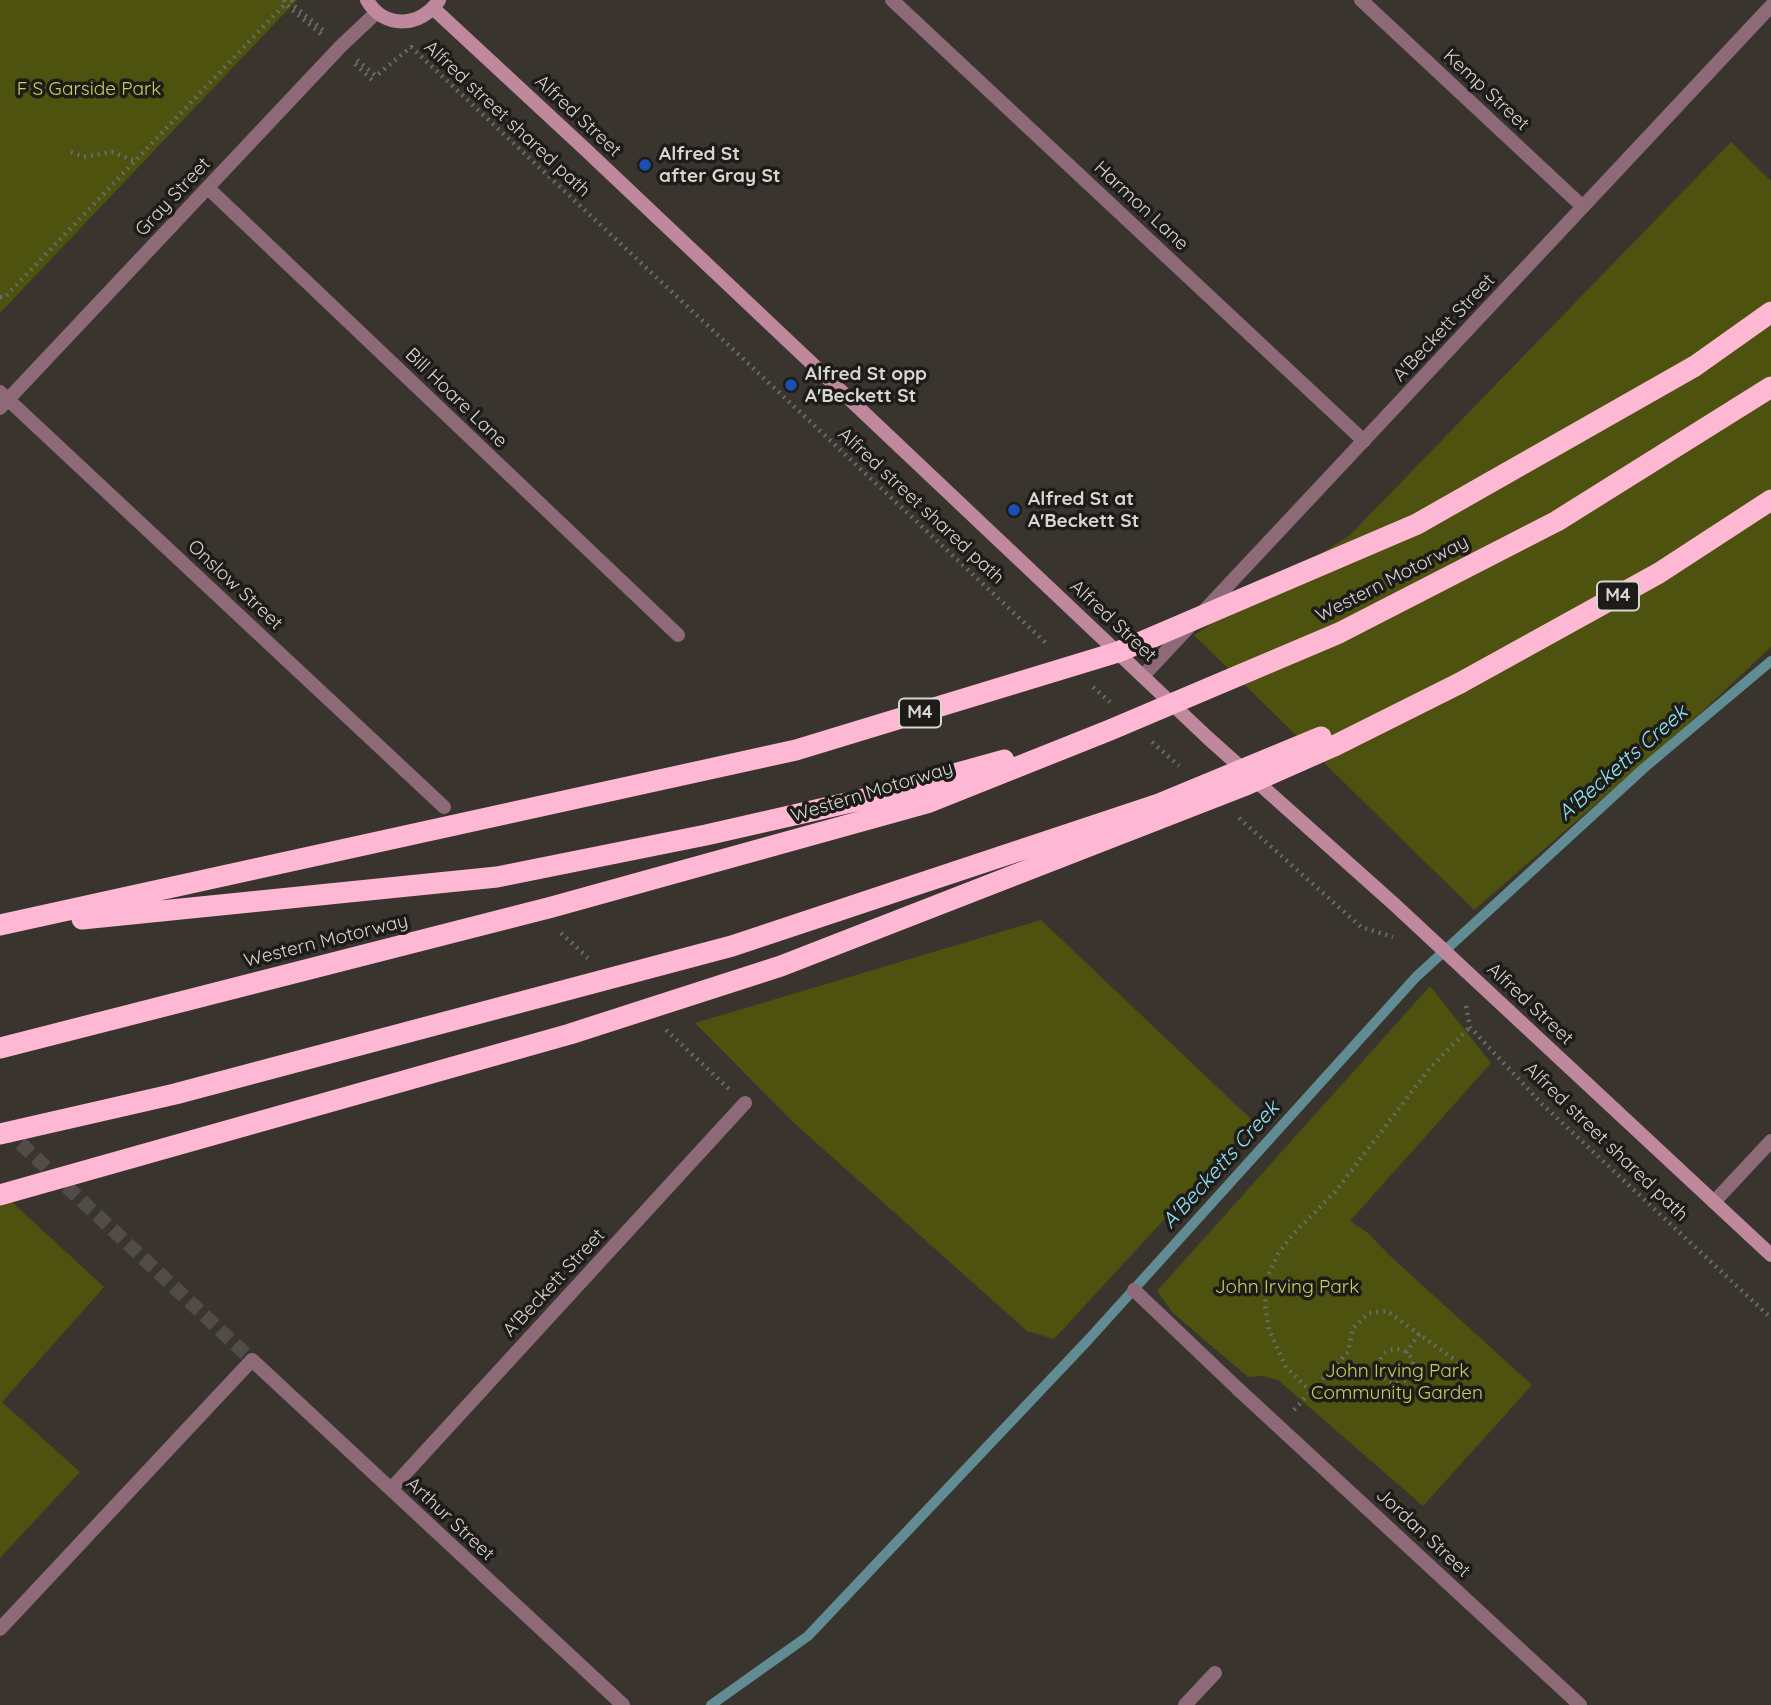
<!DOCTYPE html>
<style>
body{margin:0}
canvas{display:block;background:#39342e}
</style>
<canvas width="1771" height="1705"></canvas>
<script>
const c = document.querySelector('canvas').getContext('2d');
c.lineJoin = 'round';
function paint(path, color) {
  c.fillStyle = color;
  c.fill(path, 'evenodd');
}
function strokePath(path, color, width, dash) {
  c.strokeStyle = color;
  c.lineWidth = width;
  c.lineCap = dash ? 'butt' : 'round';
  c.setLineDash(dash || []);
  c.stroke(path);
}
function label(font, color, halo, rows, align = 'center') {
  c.font = font + ' Quicksand,sans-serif';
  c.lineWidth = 7;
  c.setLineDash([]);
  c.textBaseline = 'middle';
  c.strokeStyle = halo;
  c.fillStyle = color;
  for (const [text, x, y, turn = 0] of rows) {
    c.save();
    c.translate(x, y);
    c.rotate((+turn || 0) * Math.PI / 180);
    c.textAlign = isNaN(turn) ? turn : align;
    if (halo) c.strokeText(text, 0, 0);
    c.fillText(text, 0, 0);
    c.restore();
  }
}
paint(new Path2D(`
 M 0,0 L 297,0 L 0,313 Z
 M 1731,142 L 1771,181 L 1771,647 L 1696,717 L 1474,910 L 1194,635 L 1350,535 Z
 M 1041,920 L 1254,1122 L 1054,1339 L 1027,1331 L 793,1122 L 695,1023 Z
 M 1430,986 L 1491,1063 L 1350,1221 L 1368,1233 L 1388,1254 L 1532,1385 L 1423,1506 L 1278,1380 L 1263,1376 L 1248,1377 L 1173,1313 L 1157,1291 Z
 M 0,1191 L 104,1287 L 2,1402 L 80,1472 L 0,1558 Z`), '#4e520f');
strokePath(new Path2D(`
 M 711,1705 L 808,1636 L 1089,1339 L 1416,977 L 1644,768 L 1771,661`), '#618c94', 10);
strokePath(new Path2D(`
 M 5,1129 L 252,1360`), '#514c47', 14, [14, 7]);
strokePath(new Path2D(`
 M 284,0 L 285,4 L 322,35
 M 292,0 L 293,5 L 324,31
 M 357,60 L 376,76 L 411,47 L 1048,645
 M 355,64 L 372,80
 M 71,152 L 83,157 L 112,152 L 135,161
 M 0,297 L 5,297 L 285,4
 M 1093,687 L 1110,702
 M 1152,742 L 1179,766
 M 1239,818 L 1361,927 L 1393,937
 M 561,933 L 588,958
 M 1466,1006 L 1470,1027 L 1542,1104 L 1771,1318
 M 666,1030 L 729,1089
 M1379 1366a17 17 0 1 1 34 0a17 17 0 1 1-34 0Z
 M 1406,1353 L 1419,1334 L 1466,1368
 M 1311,1392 L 1286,1367 L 1269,1330 L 1265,1305 L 1267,1278 L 1278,1254 L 1294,1233 L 1335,1192 L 1430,1068 L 1470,1027
 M 1294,1410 L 1348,1352 L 1353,1328 L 1369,1313 L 1387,1311 L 1419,1334`), '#6c6863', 4.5, [2, 5]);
strokePath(new Path2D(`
 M 892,0 L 1364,441
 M 208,188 L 678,635
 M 1134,1290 L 1238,1389`), '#8e6a78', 14);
strokePath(new Path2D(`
 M 1361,0 L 1583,207
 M 0,392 L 444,807
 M 0,408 L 341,46 L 376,13
 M 1143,676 L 1771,6
 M 1714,1202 L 1771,1141
 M 1238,1389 L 1580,1705
 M 391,1489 L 745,1103
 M 0,1629 L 252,1360 L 623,1705
 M 1185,1705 L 1215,1673`), '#8e6a78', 14);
strokePath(new Path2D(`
 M 367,0 C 384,30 422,27 439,0
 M 434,9 L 585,149 L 1208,738 L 1395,905 L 1771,1255`), '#c0889d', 14);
strokePath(new Path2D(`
 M 1460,683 L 1659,573 L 1771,500`), '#ffb8d3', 21);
strokePath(new Path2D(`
 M 82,919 L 497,877 L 706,835 L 860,800 L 1004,760
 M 0,925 L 796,750 L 1118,652 L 1417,524 L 1695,366 L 1771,312
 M 0,1048 L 552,907 L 927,803 L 1110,730 L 1339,633 L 1557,521 L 1771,387
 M 0,1134 L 175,1094 L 732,946 L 1159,804 L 1321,737
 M 0,1195 L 570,1034 L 781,966 L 1246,785 L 1332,747 L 1460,683`), '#ffb8d3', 21);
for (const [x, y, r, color] of [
 [645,165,7,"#1a4fb4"],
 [791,385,7,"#1a4fb4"],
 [1014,510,7,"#1a4fb4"]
]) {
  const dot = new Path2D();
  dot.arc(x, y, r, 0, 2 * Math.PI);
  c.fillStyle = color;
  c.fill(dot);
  strokePath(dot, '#1e1c19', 2.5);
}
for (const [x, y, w] of [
 [1618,596,42],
 [920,713,42]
]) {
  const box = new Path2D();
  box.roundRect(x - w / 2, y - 14.5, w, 29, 5);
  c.fillStyle = '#1e1c19';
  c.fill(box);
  strokePath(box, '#d9d6d2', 2);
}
label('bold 18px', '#d9d6d2', null, [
 ["M4",1618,596],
 ["M4",920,713]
]);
label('19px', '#c8d15e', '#1e1c19', [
 ["F S Garside Park",89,89],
 ["John Irving Park",1287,1287],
 ["John Irving Park",1397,1371],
 ["Community Garden",1397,1393]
]);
label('19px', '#d9d6d2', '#1e1c19', [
 ["Kemp Street",1486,90,43],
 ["Alfred Street",578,116,43],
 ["Alfred street shared path",507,119,43],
 ["Gray Street",173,197,-47],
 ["Harmon Lane",1141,206,43],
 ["A'Beckett Street",1444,328,-47],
 ["Bill Hoare Lane",456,398,44],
 ["Alfred street shared path",921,506,43],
 ["Western Motorway",1392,579,-27],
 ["Onslow Street",235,585,43],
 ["Alfred Street",1113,621,43],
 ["Western Motorway",872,792,-17],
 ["Western Motorway",326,941,-14],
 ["Alfred Street",1530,1004,43],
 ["Alfred street shared path",1606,1142,44],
 ["A'Beckett Street",554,1283,-47],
 ["Arthur Street",450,1519,43],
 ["Jordan Street",1423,1533,43]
]);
label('bold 19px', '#d9d6d2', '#1e1c19', [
 ["Alfred St",659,154],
 ["after Gray St",659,176],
 ["Alfred St opp",805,374],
 ["A'Beckett St",805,396],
 ["Alfred St at",1028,499],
 ["A'Beckett St",1028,521]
], 'left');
label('italic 21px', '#8fe2f4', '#1e1c19', [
 ["A'Becketts Creek",1623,763,-41],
 ["A'Becketts Creek",1221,1165,-48]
]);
</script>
